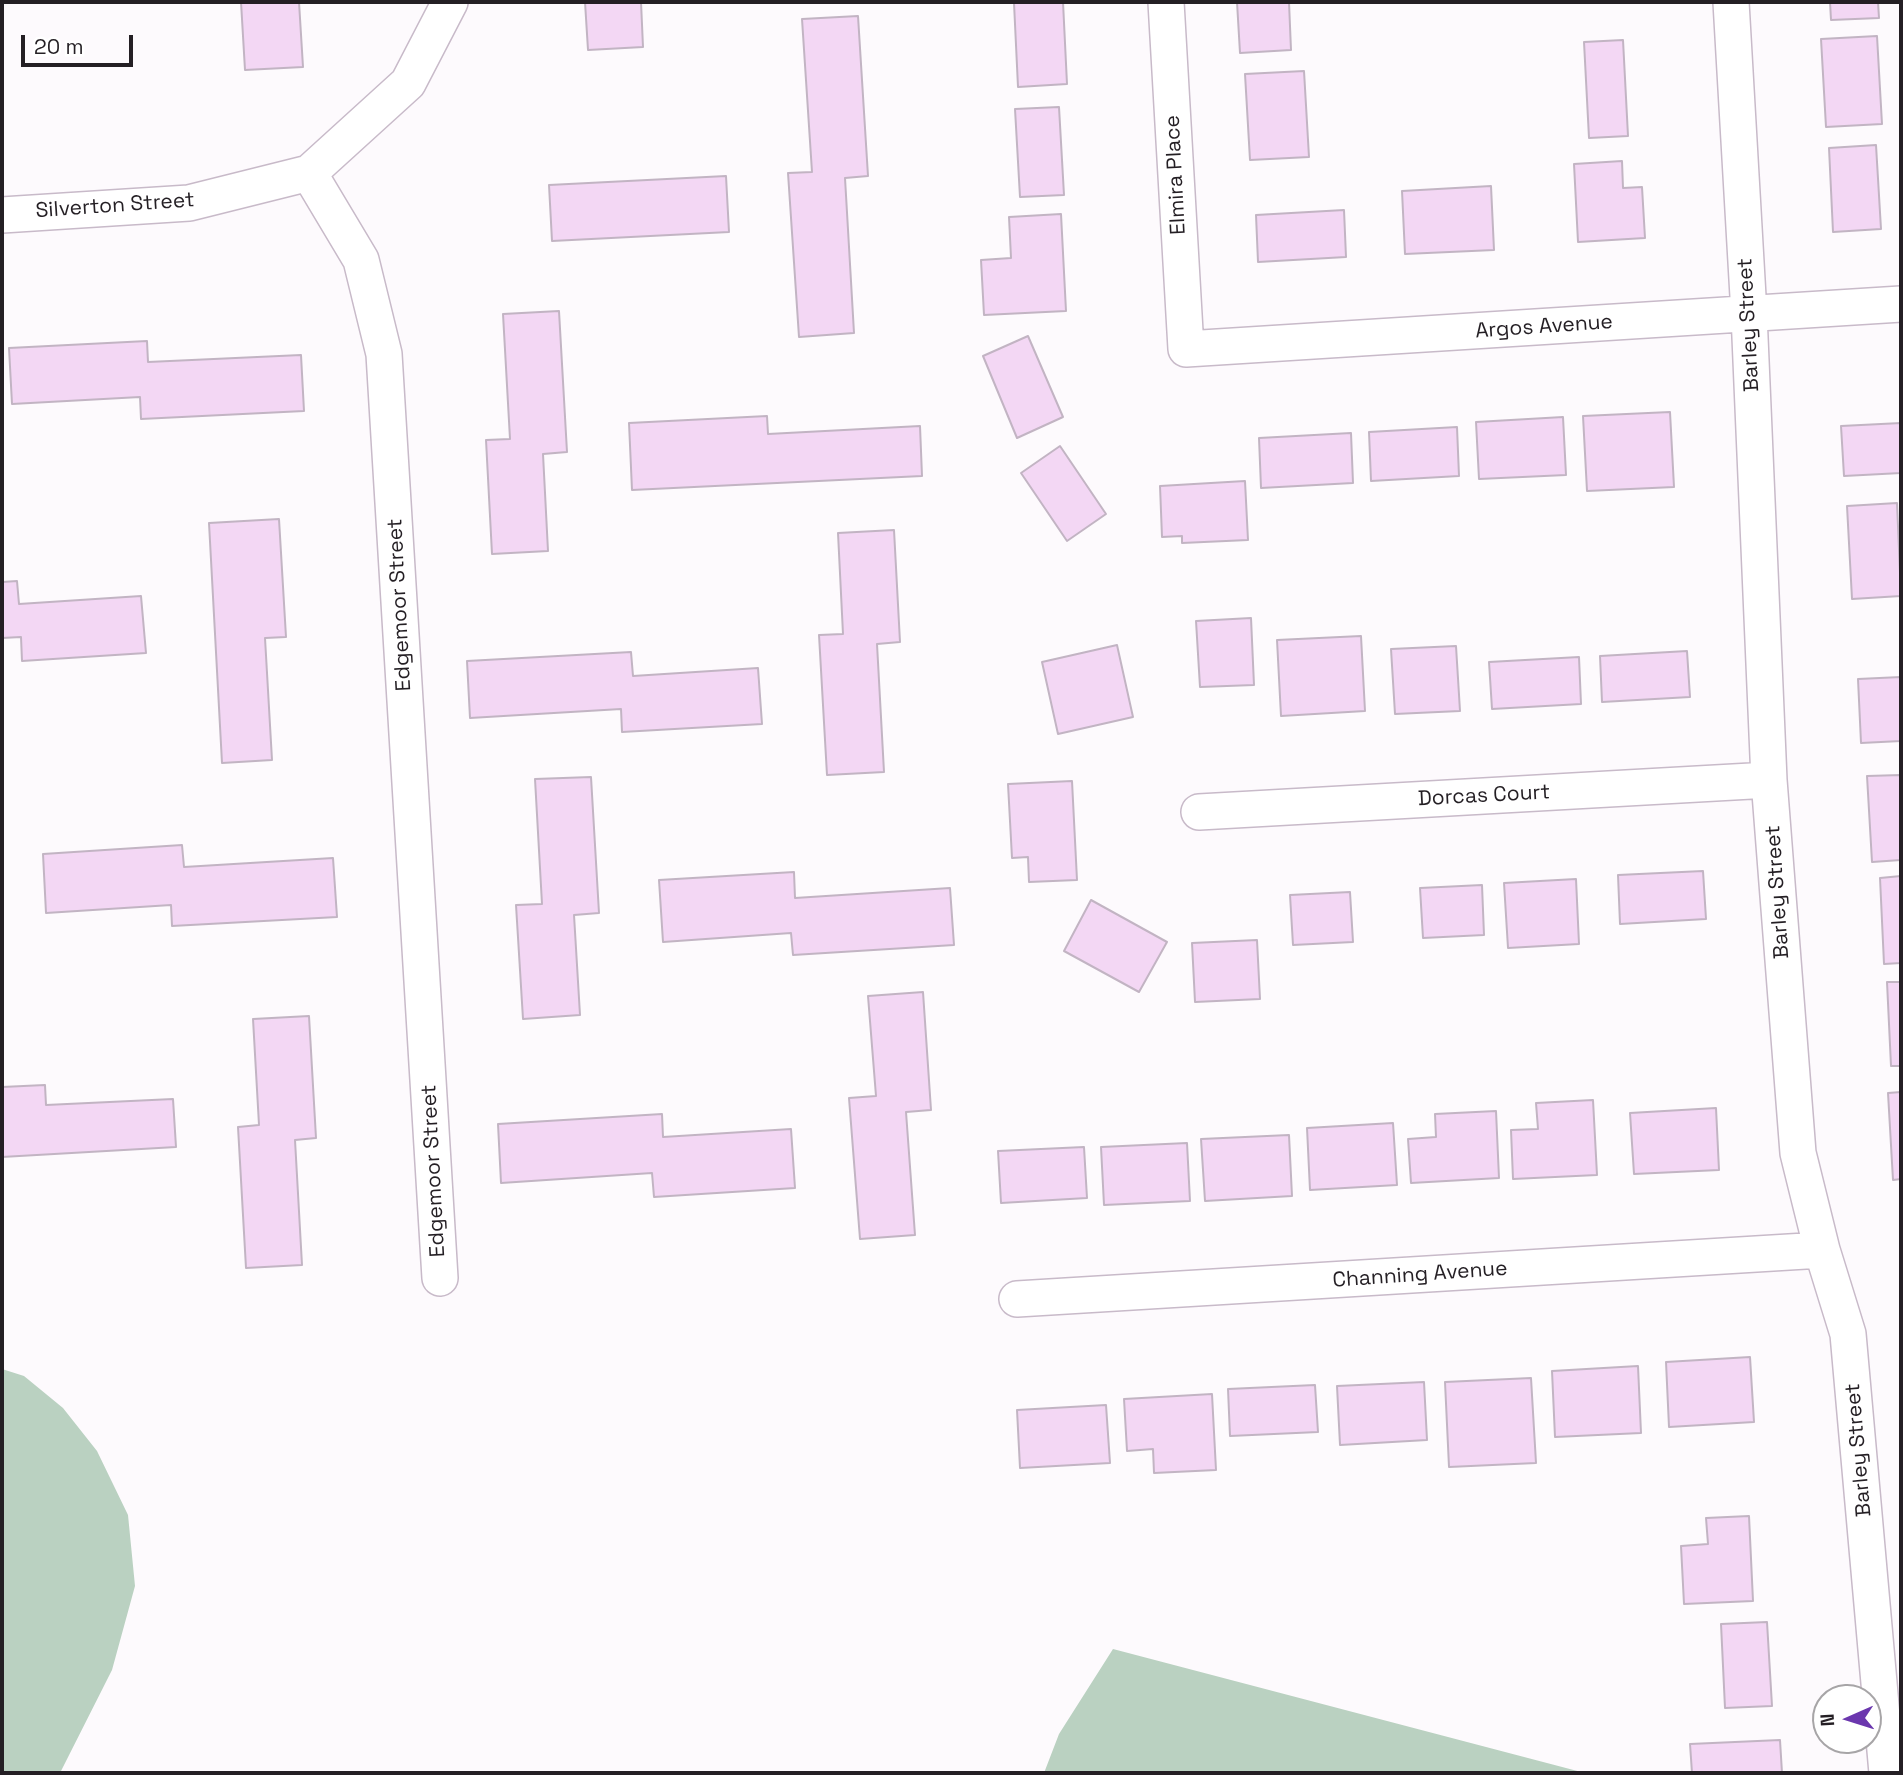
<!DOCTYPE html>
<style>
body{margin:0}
#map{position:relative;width:1903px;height:1775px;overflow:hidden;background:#fdfafd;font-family:"Space Grotesk",sans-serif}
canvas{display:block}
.frame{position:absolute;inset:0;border:4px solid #241f24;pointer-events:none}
.north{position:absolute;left:1812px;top:1684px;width:70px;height:70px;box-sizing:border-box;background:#fff;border:2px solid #a7a5a7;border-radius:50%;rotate:267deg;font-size:19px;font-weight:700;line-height:28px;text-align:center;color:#241f24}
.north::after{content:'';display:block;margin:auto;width:24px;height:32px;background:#6b37ae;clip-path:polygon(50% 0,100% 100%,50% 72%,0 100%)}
.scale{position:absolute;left:21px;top:35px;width:112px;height:32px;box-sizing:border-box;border:4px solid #241f24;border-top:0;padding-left:9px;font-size:21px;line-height:24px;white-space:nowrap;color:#241f24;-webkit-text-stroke:5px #fff;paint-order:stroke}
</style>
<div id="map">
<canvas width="1903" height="1775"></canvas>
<div class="frame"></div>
<div class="north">N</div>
<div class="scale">20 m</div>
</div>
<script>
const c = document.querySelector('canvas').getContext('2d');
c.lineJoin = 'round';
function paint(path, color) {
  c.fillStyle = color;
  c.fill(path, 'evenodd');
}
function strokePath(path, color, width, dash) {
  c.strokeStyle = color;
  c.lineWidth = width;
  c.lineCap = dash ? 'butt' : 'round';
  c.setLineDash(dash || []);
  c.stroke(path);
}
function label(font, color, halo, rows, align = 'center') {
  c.font = font + ' "Space Grotesk",sans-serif';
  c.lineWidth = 5;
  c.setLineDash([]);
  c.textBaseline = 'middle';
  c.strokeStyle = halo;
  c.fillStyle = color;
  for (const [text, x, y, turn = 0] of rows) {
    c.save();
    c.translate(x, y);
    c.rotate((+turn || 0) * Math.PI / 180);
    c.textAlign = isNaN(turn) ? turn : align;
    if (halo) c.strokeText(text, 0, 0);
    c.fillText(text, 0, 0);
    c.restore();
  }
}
paint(new Path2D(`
 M 2,1369 L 24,1376 L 63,1408 L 97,1451 L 128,1515 L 135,1586 L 112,1670 L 60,1773 L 2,1773 Z
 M 1113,1649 L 1585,1773 L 1044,1773 L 1059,1734 Z`), '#bad1c1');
const building = new Path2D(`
 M 241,2 L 299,2 L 303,67 L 245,70 Z
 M 585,2 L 641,2 L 643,47 L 588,50 Z
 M 1063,2 L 1067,84 L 1018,87 L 1014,3 Z
 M 1237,2 L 1289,2 L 1291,50 L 1240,53 Z
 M 1830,2 L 1878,2 L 1879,18 L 1831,20 Z
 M 858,16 L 868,176 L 845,178 L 854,333 L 799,337 L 788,173 L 812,172 L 802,19 Z
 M 1877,36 L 1882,124 L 1826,127 L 1821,39 Z
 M 1623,40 L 1628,136 L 1589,138 L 1584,42 Z
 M 1304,71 L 1309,157 L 1250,160 L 1245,74 Z
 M 1059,107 L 1064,195 L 1020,197 L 1015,109 Z
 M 1876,145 L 1881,229 L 1833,232 L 1829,148 Z
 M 1622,161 L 1623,188 L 1642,187 L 1645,238 L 1578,242 L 1574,164 Z
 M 726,176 L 729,232 L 552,241 L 549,185 Z
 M 1491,186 L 1494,250 L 1405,254 L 1402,191 Z
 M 1344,210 L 1346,257 L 1258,262 L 1256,215 Z
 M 1061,214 L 1066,311 L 984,315 L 981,260 L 1011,258 L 1009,217 Z
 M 559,311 L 567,452 L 543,454 L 548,551 L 492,554 L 486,440 L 510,439 L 503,314 Z
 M 1028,336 L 1063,417 L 1017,438 L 983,356 Z
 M 147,341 L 148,362 L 301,355 L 304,411 L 141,419 L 140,397 L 12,404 L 9,348 Z
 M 1670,412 L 1674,487 L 1587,491 L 1583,416 Z
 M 767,416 L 768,434 L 920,426 L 922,476 L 632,490 L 629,423 Z
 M 1563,417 L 1566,475 L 1479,479 L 1476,422 Z
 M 1901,423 L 1901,473 L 1844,476 L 1841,426 Z
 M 1457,427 L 1459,476 L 1371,481 L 1369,432 Z
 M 1351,433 L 1353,483 L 1261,488 L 1259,438 Z
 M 1060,446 L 1106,514 L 1067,541 L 1021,473 Z
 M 1245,481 L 1248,540 L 1182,543 L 1182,536 L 1162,537 L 1160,486 Z
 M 1897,503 L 1901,596 L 1852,599 L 1847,506 Z
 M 279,519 L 286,637 L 265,638 L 272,760 L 222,763 L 209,523 Z
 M 894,530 L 900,642 L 877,644 L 884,772 L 827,775 L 819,635 L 843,634 L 838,533 Z
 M 17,581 L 19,604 L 141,596 L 146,653 L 22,661 L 21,637 L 2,638 L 2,582 Z
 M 1251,618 L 1254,685 L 1200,687 L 1196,621 Z
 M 1361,636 L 1365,711 L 1281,716 L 1277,640 Z
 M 1117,645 L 1133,717 L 1058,734 L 1042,662 Z
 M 1456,646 L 1460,711 L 1395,714 L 1391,649 Z
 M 1687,651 L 1690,697 L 1602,702 L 1600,656 Z
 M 631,652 L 633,676 L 758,668 L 762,724 L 622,732 L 621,709 L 470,718 L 467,661 Z
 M 1579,657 L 1581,704 L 1492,709 L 1489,662 Z
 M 1901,677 L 1901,741 L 1861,743 L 1858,679 Z
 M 1901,775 L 1901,860 L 1872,862 L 1867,776 Z
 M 591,777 L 599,913 L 574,915 L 580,1015 L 523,1019 L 516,905 L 542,904 L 535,779 Z
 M 1072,781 L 1077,880 L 1029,882 L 1028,857 L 1012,858 L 1008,784 Z
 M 182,845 L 184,867 L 333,858 L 337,917 L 172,926 L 171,905 L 46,913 L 43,854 Z
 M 1703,871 L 1706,919 L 1620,924 L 1618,875 Z
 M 794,872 L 795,898 L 950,888 L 954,945 L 793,955 L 791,933 L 663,942 L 659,880 Z
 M 1901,876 L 1901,963 L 1884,964 L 1880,878 Z
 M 1576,879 L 1579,944 L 1508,948 L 1504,883 Z
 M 1482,885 L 1484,935 L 1423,938 L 1420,888 Z
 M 1350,892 L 1353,942 L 1293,945 L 1290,895 Z
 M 1091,900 L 1167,942 L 1139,992 L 1064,951 Z
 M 1257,940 L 1260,999 L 1195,1002 L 1192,943 Z
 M 1887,982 L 1901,982 L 1901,1066 L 1891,1066 Z
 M 923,992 L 931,1110 L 906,1112 L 915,1235 L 860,1239 L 849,1098 L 876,1096 L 868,996 Z
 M 309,1016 L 316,1138 L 295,1140 L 302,1265 L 246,1268 L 238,1127 L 259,1125 L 253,1019 Z
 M 45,1085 L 46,1105 L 173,1099 L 176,1147 L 2,1157 L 2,1087 Z
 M 1901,1092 L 1901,1179 L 1893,1180 L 1888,1093 Z
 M 1593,1100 L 1597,1175 L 1513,1179 L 1511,1130 L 1538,1129 L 1536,1103 Z
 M 1716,1108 L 1719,1170 L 1634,1174 L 1630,1113 Z
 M 1496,1111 L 1499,1178 L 1411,1183 L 1408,1139 L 1436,1137 L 1435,1114 Z
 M 662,1114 L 663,1137 L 791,1129 L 795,1188 L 654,1197 L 652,1173 L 501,1183 L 498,1124 Z
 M 1393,1123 L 1397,1185 L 1310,1190 L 1307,1128 Z
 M 1289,1135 L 1292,1196 L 1205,1201 L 1201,1139 Z
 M 1187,1143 L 1190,1201 L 1104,1205 L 1101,1147 Z
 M 1084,1147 L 1087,1198 L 1001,1203 L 998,1151 Z
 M 1750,1357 L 1754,1422 L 1669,1427 L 1666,1362 Z
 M 1638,1366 L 1641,1433 L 1555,1437 L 1552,1371 Z
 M 1531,1378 L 1536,1463 L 1449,1467 L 1445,1382 Z
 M 1424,1382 L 1427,1440 L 1340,1445 L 1337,1386 Z
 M 1315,1385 L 1318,1432 L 1230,1436 L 1228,1389 Z
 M 1212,1394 L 1216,1470 L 1154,1473 L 1153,1449 L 1127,1451 L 1124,1399 Z
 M 1106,1405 L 1110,1463 L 1020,1468 L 1017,1410 Z
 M 1749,1516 L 1753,1601 L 1684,1604 L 1681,1546 L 1708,1544 L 1706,1518 Z
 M 1767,1622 L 1772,1706 L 1725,1708 L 1721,1624 Z
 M 1780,1740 L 1782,1773 L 1692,1773 L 1690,1744 Z`);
paint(building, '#f3d7f4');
strokePath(building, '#c2b4c3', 2);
const minor = new Path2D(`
 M 1166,2 L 1186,349 L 1901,304
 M 1731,2 L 1749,314 L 1769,780 L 1798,1153 L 1822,1250 L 1848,1334 L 1887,1773
 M 309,173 L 361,260 L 384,354 L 440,1278
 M 2,215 L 189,203 L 309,173 L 408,83 L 450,2
 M 1199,812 L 1769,780
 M 1017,1299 L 1822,1250`);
strokePath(minor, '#c8bac9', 38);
strokePath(minor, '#fff', 35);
label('21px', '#241f24', '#fff', [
 ["Elmira Place",1176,175,-93],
 ["Silverton Street",115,206,-4],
 ["Barley Street",1749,325,-93],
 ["Argos Avenue",1544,327,-4],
 ["Edgemoor Street",400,605,-93],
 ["Dorcas Court",1484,796,-3],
 ["Barley Street",1778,892,-94],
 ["Edgemoor Street",434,1171,-93],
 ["Channing Avenue",1420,1275,-4],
 ["Barley Street",1859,1450,-95]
]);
</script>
